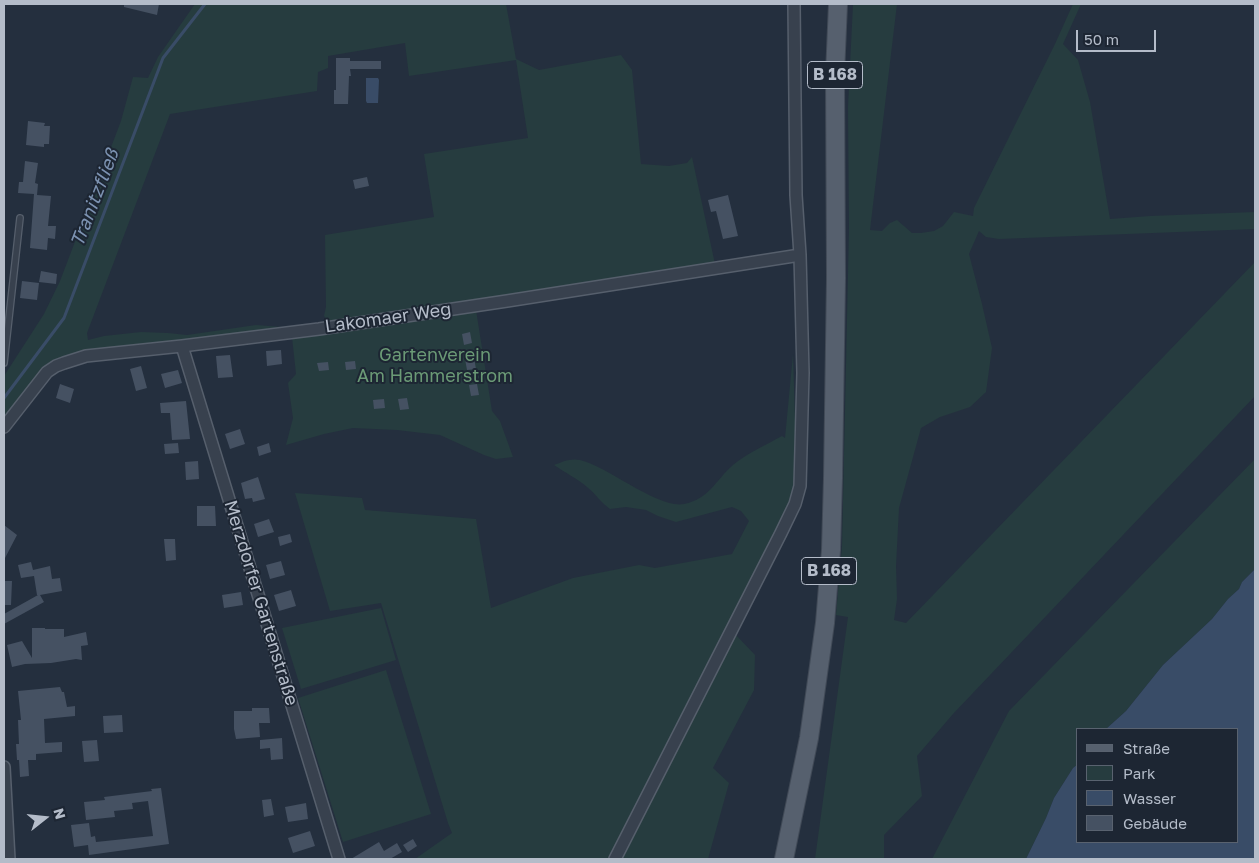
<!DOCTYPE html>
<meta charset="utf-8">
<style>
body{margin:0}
#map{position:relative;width:1259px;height:863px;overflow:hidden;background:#242f3e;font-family:"Golos Text",sans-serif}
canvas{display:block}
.frame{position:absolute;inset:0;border:5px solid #b4bcc9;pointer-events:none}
.legend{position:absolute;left:1076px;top:728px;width:162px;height:115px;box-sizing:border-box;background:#1d2633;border:1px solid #59626f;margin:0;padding:6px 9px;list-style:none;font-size:15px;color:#b4bcc9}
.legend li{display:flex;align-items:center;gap:10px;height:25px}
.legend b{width:25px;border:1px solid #59626f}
.north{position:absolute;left:20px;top:793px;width:50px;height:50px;-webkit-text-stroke:4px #1d2633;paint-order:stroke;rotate:74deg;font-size:14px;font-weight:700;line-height:20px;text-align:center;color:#b4bcc9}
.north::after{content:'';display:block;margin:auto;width:18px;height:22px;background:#b4bcc9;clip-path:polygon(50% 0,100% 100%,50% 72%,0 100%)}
.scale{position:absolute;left:1076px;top:30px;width:80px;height:22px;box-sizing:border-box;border:2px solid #b4bcc9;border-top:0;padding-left:6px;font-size:15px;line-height:18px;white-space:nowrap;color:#b4bcc9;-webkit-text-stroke:4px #1d2633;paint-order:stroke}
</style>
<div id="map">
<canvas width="1259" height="863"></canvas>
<div class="frame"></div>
<ul class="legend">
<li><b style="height:6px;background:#56606e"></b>Straße</li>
<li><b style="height:14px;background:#263c3f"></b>Park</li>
<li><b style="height:14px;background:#394c67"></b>Wasser</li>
<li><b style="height:14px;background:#455162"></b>Gebäude</li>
</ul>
<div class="north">N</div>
<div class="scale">50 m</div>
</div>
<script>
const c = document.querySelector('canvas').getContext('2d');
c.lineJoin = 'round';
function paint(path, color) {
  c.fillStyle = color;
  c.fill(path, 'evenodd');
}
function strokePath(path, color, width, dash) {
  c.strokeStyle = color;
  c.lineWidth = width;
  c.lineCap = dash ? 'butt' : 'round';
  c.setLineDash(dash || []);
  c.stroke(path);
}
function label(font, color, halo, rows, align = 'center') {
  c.font = font + ' "Golos Text",sans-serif';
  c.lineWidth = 4;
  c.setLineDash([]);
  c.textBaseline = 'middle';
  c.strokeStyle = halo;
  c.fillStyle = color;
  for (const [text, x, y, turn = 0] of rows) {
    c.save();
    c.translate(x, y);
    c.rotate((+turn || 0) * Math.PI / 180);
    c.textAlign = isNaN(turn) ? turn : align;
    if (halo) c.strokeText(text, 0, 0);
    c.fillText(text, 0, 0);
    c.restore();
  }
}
paint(new Path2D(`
 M 195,4 L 506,4 L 516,59 L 539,70 L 621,55 L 632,70 L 641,164 L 669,166 L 687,163 L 692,157 L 715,264 L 329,323 L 324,316 L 326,307 L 325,235 L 434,217 L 424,154 L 528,138 L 516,60 L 409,76 L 405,43 L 328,56 L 328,68 L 318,72 L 317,91 L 170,114 L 87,333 L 88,340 L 104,336 L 141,332 L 168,333 L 187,335 L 256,325 L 282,327 L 74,355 L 57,359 L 47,364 L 4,420 L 4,376 L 44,314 L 60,281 L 121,121 L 133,77 L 148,78 L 158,57 Z
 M 853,4 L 897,4 L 870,230 L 882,231 L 890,223 L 897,220 L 912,233 L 921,233 L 934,231 L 943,226 L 954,212 L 973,216 L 974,208 L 1055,44 L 1073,4 L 1081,4 L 1063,44 L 1078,60 L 1090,102 L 1110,219 L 1150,216 L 1255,212 L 1255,229 L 999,239 L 986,237 L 979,231 L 969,254 L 982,304 L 992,348 L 986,392 L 970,407 L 940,417 L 921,428 L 899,508 L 896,566 L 897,599 L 894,620 L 906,623 L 1255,262 L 1255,396 L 953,714 L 917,756 L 922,796 L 884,835 L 884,859 L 815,859 L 848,617 L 836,615 L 842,546 L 849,229 L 848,107 Z
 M 476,310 L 492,411 L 500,421 L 513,457 L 496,459 L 484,455 L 440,435 L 397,430 L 353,428 L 324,434 L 286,445 L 293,418 L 288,383 L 296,374 L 292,337 Z
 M 793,354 L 797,485 L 790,504 L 609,859 L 415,859 L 452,833 L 448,823 L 381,603 L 330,611 L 295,493 L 362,498 L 365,510 L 476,519 L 491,608 L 573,578 L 639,565 L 655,568 L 732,554 L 749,521 L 741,511 L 732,507 L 676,522 L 658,516 L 646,510 L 626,507 L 610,509 C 601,503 596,494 587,487 C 577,478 565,473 554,465 C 562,462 570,458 580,460 C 607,466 658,509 684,504 C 709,499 715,481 733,465 C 747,453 766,445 782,436 L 785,438 Z
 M 1255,459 L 1255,569 L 1242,582 L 1239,589 L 1228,599 L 1212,619 L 1163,665 L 1126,711 L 1106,729 L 1078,729 L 1078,764 L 1073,768 L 1054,798 L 1046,818 L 1026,859 L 932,859 L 1009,711 Z
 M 381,608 L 396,660 L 301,689 L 282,628 Z
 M 736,635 L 755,655 L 754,690 L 713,768 L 729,783 L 708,859 L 622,859 Z
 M 386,670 L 431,814 L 343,842 L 298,698 Z`), '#263c3f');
paint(new Path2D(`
 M 366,78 L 378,78 L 379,80 L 378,103 L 367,103 L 366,101 Z
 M 1255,569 L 1255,859 L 1026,859 L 1046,818 L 1054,798 L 1073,768 L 1078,764 L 1078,842 L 1238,842 L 1238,729 L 1106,729 L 1126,711 L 1163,665 L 1212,619 L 1228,599 L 1239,589 L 1242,582 Z`), '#394c67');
strokePath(new Path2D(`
 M 4,398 L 64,318 L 163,58 L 205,4`), '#394c67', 3);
paint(new Path2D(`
 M 124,4 L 159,4 L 157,15 L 124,7 Z
 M 336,58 L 350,58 L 350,61 L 381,61 L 381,69 L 350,69 L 351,76 L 349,76 L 348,104 L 334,104 L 334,90 L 336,90 Z
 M 28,121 L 45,123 L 44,126 L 50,126 L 49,144 L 44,144 L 44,147 L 26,145 Z
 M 25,161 L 38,163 L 35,183 L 38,184 L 37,195 L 51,196 L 48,226 L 56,226 L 55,239 L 48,238 L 47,250 L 30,248 L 34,194 L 18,193 L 19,182 L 23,182 Z
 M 367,177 L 369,186 L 355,189 L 353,180 Z
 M 728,195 L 738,236 L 723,239 L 716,211 L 711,212 L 708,200 Z
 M 41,271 L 57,274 L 56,284 L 39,282 Z
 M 22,281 L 39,283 L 37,300 L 20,298 Z
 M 470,332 L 472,343 L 464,345 L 462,334 Z
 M 281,350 L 282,364 L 267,366 L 266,351 Z
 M 230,355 L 233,377 L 218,378 L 216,356 Z
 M 474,358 L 476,369 L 467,370 L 465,359 Z
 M 355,361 L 356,369 L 346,370 L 345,362 Z
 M 328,362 L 329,370 L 319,371 L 317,363 Z
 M 141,366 L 147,388 L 136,391 L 130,369 Z
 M 178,370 L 182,383 L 165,388 L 161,374 Z
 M 60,384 L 74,389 L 70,403 L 56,398 Z
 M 477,384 L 479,395 L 471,396 L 469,385 Z
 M 407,398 L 409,409 L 400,410 L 398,399 Z
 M 384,399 L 385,408 L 374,409 L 373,400 Z
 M 186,401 L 190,439 L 172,440 L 170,413 L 161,413 L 160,403 Z
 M 240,429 L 245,444 L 230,449 L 225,434 Z
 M 178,443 L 179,453 L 165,454 L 164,444 Z
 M 269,443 L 271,452 L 259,456 L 257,447 Z
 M 198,461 L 199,479 L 186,480 L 185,462 Z
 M 258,477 L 265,499 L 253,502 L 252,498 L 245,499 L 241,483 Z
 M 197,506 L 215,506 L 216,526 L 197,526 Z
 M 269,519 L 274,532 L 258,537 L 254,524 Z
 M 4,525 L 17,535 L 4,560 Z
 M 290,534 L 292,542 L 280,546 L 278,537 Z
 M 164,539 L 175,539 L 176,560 L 166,561 Z
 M 281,561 L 285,575 L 270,579 L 266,565 Z
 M 31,562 L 33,570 L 50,566 L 52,579 L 60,578 L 62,591 L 40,595 L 44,602 L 4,624 L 4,614 L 38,595 L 37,595 L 34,576 L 21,578 L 18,565 Z
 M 4,581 L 12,581 L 11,605 L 4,605 Z
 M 291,590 L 296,606 L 279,611 L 274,595 Z
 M 241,592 L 243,605 L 224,608 L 222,595 Z
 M 32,628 L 45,628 L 45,629 L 64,629 L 64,637 L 86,632 L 88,645 L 81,646 L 82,660 L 76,659 L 51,663 L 25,664 L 12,667 L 7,645 L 22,641 L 32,658 Z
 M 60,687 L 62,692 L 64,692 L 67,707 L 75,706 L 75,716 L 44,719 L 45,743 L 62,742 L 62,752 L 36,754 L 36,760 L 28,760 L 29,776 L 20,777 L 19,760 L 17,760 L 16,744 L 19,744 L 18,720 L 21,720 L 18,691 Z
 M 252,708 L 269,708 L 270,723 L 259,723 L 260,737 L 236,739 L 234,729 L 234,711 L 252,711 Z
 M 122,715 L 123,732 L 104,733 L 103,716 Z
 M 282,738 L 283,759 L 271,760 L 270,748 L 260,749 L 260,740 Z
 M 97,740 L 99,761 L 84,762 L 82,741 Z
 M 161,788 L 169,844 L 89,855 L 88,845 L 74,847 L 71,825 L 89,823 L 91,837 L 95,836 L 96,842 L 153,836 L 148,801 L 132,803 L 133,809 L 114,811 L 115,817 L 86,820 L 84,802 L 105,800 L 104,797 L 152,791 L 151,789 Z
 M 271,799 L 274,815 L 264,817 L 262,800 Z
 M 306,803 L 308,819 L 288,822 L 285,807 Z
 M 310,831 L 315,846 L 293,853 L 288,838 Z
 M 413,839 L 417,846 L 408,852 L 403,845 Z
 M 379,842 L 384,851 L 397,843 L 402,852 L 390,859 L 351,859 Z`), '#455162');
const service = new Path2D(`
 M 4,363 L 20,218`);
const minor = new Path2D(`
 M 182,346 L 339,859
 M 4,427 L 47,372 L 56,366 L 64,363 L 86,356 L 182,346 L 319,329 L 507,301 L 800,255
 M 4,767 L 9,859
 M 615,859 L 781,533 L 795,504 L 800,486 L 803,373 L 800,255 L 796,195 L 794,4`);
const primary = new Path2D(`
 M 784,859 L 809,738 L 825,623 L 831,550 L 833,478 L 836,278 L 835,74 L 838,4`);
strokePath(service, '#565f6c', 8);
strokePath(minor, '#565f6c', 14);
strokePath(primary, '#414a57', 20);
strokePath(service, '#38414e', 5.5);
strokePath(minor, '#38414e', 11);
strokePath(primary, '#56606e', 18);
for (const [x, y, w] of [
 [835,75,55],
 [829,571,55]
]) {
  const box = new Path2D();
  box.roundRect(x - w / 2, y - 13.5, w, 27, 4);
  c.fillStyle = '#1d2633';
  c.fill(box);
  strokePath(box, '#b4bcc9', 1);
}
label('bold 16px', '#b4bcc9', null, [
 ["B 168",835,75],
 ["B 168",829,571]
]);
label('18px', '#b4bcc9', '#1d2633', [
 ["Lakomaer Weg",388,318,-8],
 ["Merzdorfer Gartenstraße",261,603,73]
]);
label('18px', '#6b9a76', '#1d2633', [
 ["Gartenverein",435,355],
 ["Am Hammerstrom",435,376]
]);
label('italic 19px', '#7c92b1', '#1d2633', [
 ["Tranitzfließ",95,198,-69]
]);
</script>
